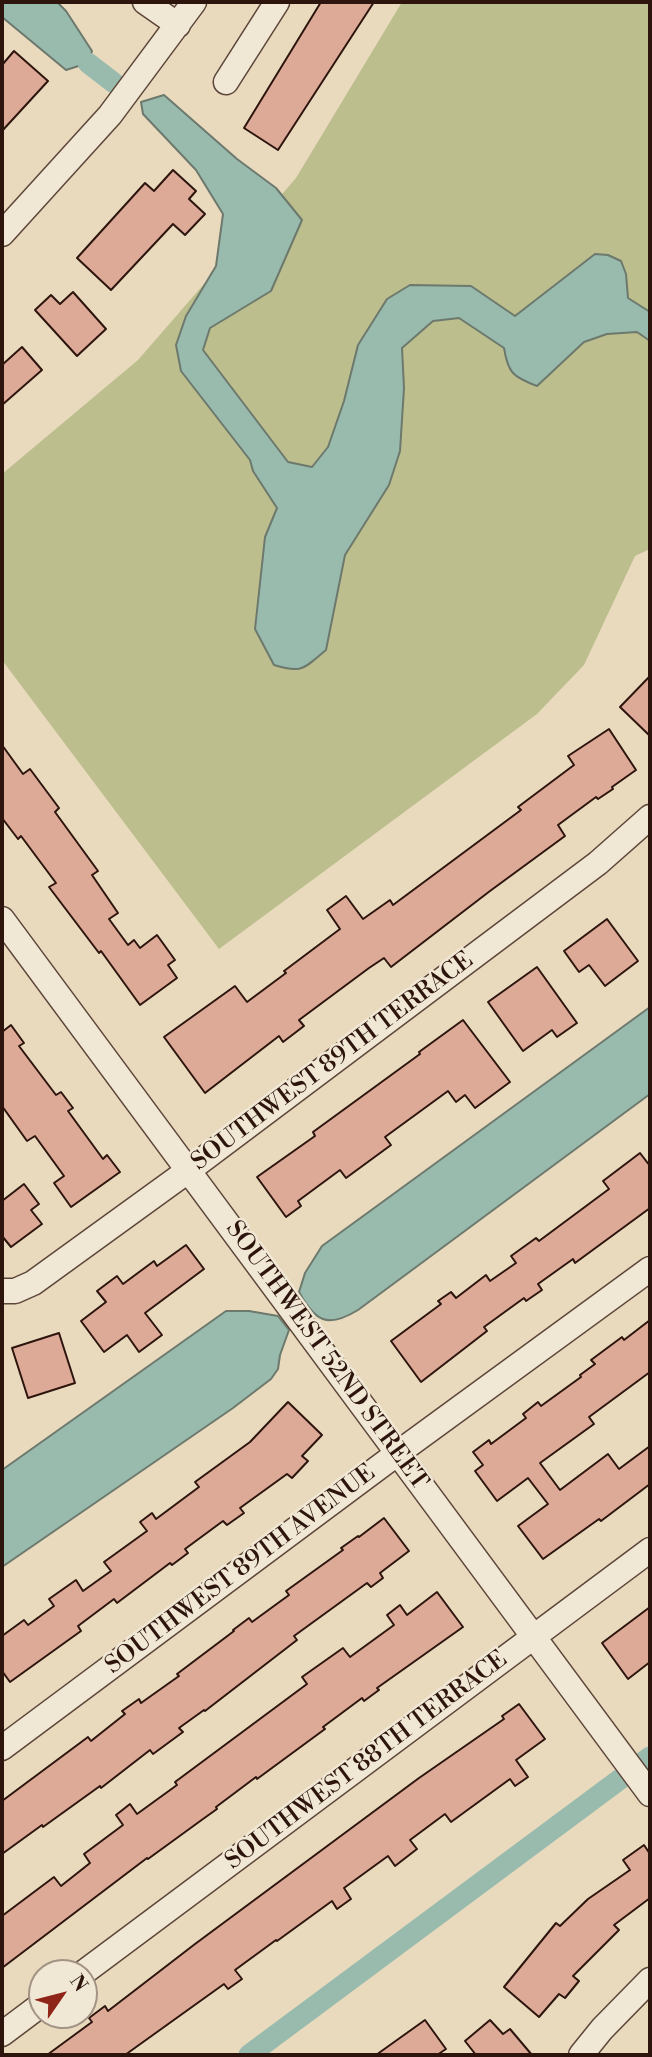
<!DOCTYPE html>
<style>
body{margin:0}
#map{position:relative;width:652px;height:2057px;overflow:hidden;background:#e9dabe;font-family:"Libre Bodoni",serif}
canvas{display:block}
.frame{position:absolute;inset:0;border:4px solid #2d150d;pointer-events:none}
.north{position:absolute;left:28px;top:1959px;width:70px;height:70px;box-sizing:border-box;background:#f1e7d5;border:2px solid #a39385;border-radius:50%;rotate:55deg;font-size:19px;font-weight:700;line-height:28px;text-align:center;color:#2d150d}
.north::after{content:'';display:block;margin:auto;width:24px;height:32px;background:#8f2418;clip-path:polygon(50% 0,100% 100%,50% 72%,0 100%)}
</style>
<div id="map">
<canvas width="652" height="2057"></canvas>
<div class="frame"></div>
<div class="north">N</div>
</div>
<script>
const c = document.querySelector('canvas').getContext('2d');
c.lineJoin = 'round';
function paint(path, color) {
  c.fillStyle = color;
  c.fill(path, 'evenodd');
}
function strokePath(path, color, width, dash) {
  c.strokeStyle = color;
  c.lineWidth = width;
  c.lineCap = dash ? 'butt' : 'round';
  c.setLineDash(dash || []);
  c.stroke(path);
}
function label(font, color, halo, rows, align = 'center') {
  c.font = font + ' "Libre Bodoni",serif';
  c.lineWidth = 5;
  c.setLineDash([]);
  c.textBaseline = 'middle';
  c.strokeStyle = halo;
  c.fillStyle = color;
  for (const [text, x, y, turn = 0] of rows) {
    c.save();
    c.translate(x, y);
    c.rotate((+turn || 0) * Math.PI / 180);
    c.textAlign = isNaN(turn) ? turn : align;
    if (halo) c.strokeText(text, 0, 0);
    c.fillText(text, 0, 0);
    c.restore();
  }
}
paint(new Path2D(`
 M 402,2 L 650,2 L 650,549 L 635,556 L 584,665 L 537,714 L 219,949 L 2,660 L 2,474 L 138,360 L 296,178 Z`), '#bcbe8d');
const water = new Path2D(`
 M 2,2 L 57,2 L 66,11 L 92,51 L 88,63 L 66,70 L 2,17 Z
 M 164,95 L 237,159 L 276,188 L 302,220 L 271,291 L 210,328 L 203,350 L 288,462 L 312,467 L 328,447 L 344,401 L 358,345 L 387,299 L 410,285 L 471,286 L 515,316 L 595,254 L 608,255 L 621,261 L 626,274 L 628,298 L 650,312 L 650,341 L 637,332 L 607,334 L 584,342 L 537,386 C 513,377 508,373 504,348 L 459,318 L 433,321 L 402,348 L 404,388 L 400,451 L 389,485 L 345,555 L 326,650 C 304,668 303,674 274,665 L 255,629 L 265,537 L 277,508 L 253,471 L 250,460 L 181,371 L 176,345 L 186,316 L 216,266 L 223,214 L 196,170 L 143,114 L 141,102 Z
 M 650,1007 L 650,1094 L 358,1310 C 327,1329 315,1321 299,1292 L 305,1273 L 322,1246 Z
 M 226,1311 L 249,1311 L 278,1316 L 289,1330 L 280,1355 L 278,1369 L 271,1379 L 233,1408 L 2,1567 L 2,1470 Z`);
paint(water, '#98bbad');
strokePath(water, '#6d796d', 2);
strokePath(new Path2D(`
 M 88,63 L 114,83
 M 249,2055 L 650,1757`), '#98bbad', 21);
const building = new Path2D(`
 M 321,2 L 374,2 L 278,150 L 244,128 Z
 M 14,51 L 48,81 L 2,131 L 2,65 Z
 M 173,170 L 196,191 L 189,199 L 205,214 L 185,235 L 173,224 L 111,290 L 77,258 L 145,183 L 154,191 Z
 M 73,292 L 106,329 L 77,356 L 35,310 L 51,295 L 60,304 Z
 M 22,347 L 42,370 L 2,405 L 2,365 Z
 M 650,676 L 650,736 L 620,707 Z
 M 609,729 L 636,770 L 612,787 L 613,789 L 598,799 L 596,797 L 558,825 L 565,836 L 490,891 L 391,967 L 384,958 L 369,968 L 299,1020 L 304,1026 L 283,1042 L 279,1036 L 205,1093 L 164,1037 L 235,986 L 247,1002 L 286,973 L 284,971 L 340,929 L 327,910 L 346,896 L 363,919 L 390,900 L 393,905 L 521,810 L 518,807 L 574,765 L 568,756 Z
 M 2,745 L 23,774 L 30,769 L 59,808 L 55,812 L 98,871 L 92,875 L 118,913 L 109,919 L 128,945 L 134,940 L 140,948 L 157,935 L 175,960 L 168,965 L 177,978 L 140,1005 L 101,951 L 99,953 L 49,887 L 56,883 L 21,836 L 18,839 L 2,818 Z
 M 607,919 L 638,961 L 605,986 L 589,965 L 579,972 L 564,951 Z
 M 537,967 L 577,1023 L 557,1037 L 552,1030 L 523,1051 L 488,1002 Z
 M 463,1020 L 510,1082 L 475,1108 L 465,1095 L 456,1102 L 448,1091 L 385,1137 L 391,1145 L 346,1178 L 340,1170 L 298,1201 L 301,1206 L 286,1217 L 257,1177 L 315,1136 L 313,1132 L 420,1054 L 419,1052 Z
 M 11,1025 L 24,1043 L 19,1046 L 56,1095 L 61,1092 L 73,1108 L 68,1111 L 103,1159 L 107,1155 L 120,1172 L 71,1207 L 54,1183 L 64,1176 L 35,1136 L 27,1141 L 2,1106 L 2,1032 Z
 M 640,1153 L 650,1166 L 650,1208 L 575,1263 L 573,1259 L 538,1284 L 542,1290 L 526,1301 L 524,1298 L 484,1327 L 487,1331 L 421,1382 L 391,1341 L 441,1304 L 438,1301 L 451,1292 L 456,1298 L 486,1275 L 490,1281 L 516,1263 L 511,1256 L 536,1238 L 539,1241 L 609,1189 L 603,1181 Z
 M 24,1184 L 39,1204 L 31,1210 L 42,1224 L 11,1247 L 2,1236 L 2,1201 Z
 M 186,1245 L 204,1269 L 145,1313 L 162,1335 L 139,1352 L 127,1335 L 104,1352 L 81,1321 L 106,1302 L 97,1291 L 117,1276 L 123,1284 L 154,1261 L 157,1266 Z
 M 650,1320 L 650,1372 L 589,1417 L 594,1424 L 540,1463 L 560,1490 L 608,1454 L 619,1469 L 650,1446 L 650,1484 L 601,1521 L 599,1519 L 543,1559 L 518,1526 L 548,1504 L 528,1478 L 497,1501 L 475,1471 L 483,1465 L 473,1452 L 489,1440 L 491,1444 L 526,1418 L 523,1414 L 538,1402 L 541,1406 L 581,1377 L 580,1375 L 595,1364 L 591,1360 L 622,1337 L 624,1340 Z
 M 59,1333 L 75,1383 L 28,1398 L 12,1348 Z
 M 288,1402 L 322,1435 L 302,1456 L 308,1461 L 292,1478 L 287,1474 L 240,1508 L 244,1513 L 227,1525 L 223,1521 L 185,1549 L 188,1553 L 172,1565 L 170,1563 L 117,1603 L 114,1599 L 78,1626 L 81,1631 L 10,1682 L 2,1671 L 2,1636 L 24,1620 L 28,1625 L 54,1606 L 49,1599 L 76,1580 L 83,1591 L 111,1571 L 104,1562 L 147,1531 L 140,1522 L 152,1513 L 156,1519 L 199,1487 L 195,1482 L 250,1442 Z
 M 384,1518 L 409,1551 L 380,1573 L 383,1578 L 371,1587 L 367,1583 L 294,1636 L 297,1640 L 205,1711 L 204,1710 L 179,1728 L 183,1732 L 153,1754 L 150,1750 L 101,1788 L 100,1786 L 43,1827 L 42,1825 L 2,1854 L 2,1801 L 88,1737 L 91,1741 L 125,1714 L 122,1711 L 139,1699 L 141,1703 L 179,1676 L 177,1674 L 234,1631 L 233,1630 L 249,1618 L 252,1622 L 289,1595 L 286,1591 L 343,1550 L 341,1548 L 358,1536 L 359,1537 Z
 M 437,1592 L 463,1627 L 377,1688 L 379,1690 L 364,1701 L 362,1698 L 323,1727 L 325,1729 L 257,1779 L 256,1777 L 216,1807 L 217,1809 L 203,1819 L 148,1859 L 147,1858 L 2,1968 L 2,1916 L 54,1877 L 61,1886 L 90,1863 L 84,1854 L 123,1825 L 116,1815 L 130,1804 L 137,1814 L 177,1785 L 175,1782 L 307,1684 L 302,1677 L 343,1648 L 350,1657 L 394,1625 L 387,1615 L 400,1605 L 407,1615 Z
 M 650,1607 L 650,1662 L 628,1679 L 602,1643 Z
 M 519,1704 L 545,1739 L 516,1760 L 528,1777 L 515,1786 L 510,1779 L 451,1822 L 445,1814 L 410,1840 L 417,1849 L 395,1866 L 388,1856 L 344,1888 L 351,1899 L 337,1909 L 332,1901 L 277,1941 L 276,1940 L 235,1970 L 242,1979 L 228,1989 L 224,1984 L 125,2055 L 47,2055 L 92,2022 L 89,2018 L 105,2006 L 108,2011 L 195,1944 L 419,1778 L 504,1719 L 502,1716 Z
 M 644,1845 L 650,1854 L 650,1898 L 614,1925 L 619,1930 L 573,1976 L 579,1981 L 565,1998 L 559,1994 L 539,2017 L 504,1987 L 556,1923 L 560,1926 L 588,1899 L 630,1870 L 623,1860 Z
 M 425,2020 L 446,2049 L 437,2055 L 376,2055 Z
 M 490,2020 L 503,2034 L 510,2029 L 532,2055 L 476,2055 L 465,2041 Z`);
paint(building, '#ddaa98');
strokePath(building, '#2d150d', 2);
const minor = new Path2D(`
 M 145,2 L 178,25
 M 226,82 L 277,2
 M 2,234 L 110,115 L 194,2
 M 2,919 L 650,1794
 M 2,1291 L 15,1291 L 33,1283 L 189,1170 L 598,863 L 650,817
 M 2,1748 L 398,1453 L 650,1269
 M 83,1973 L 650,1550
 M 2,2034 L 42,2004
 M 581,2055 L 602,2029 L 650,1980`);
strokePath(minor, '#5c4639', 27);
strokePath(minor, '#f1e7d5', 24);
label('24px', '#2d150d', '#f1e7d5', [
 ["SOUTHWEST 89TH TERRACE",333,1062,-37],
 ["SOUTHWEST 52ND STREET",326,1356,54],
 ["SOUTHWEST 89TH AVENUE",241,1570,-37],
 ["SOUTHWEST 88TH TERRACE",367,1761,-37]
]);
</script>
